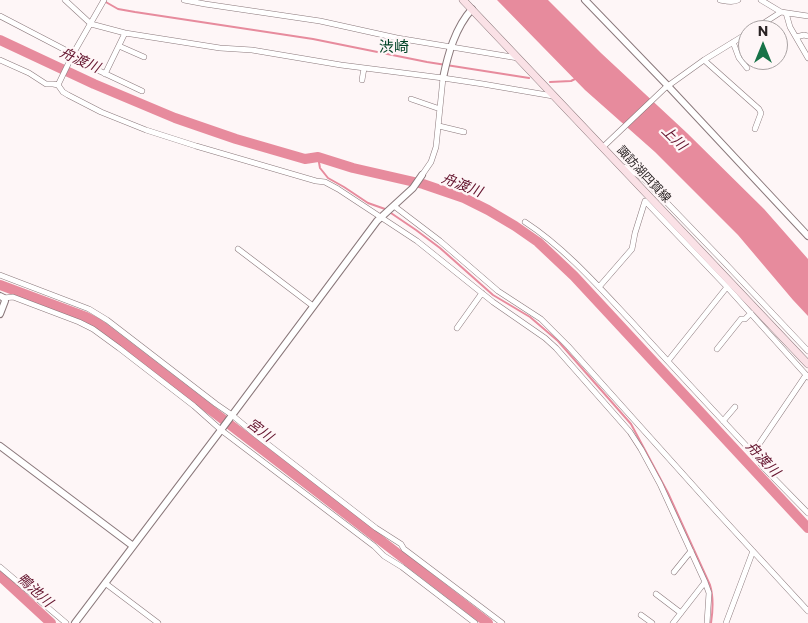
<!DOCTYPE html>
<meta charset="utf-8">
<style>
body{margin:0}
#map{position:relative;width:808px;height:623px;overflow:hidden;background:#fef6f7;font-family:Commissioner,sans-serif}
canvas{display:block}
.north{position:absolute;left:738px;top:20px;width:50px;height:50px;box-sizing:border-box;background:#fef6f7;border:1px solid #a9a2a3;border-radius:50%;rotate:0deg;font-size:14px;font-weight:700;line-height:20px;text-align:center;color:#2a2324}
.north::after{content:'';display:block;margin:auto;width:18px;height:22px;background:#177348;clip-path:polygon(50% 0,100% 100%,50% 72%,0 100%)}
</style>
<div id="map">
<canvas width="808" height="623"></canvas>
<div class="north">N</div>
</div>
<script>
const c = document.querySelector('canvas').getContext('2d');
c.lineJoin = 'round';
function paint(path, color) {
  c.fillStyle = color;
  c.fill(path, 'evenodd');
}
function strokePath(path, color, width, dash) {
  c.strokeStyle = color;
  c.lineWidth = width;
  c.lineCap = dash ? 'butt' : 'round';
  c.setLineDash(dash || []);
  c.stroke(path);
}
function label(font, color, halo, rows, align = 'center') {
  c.font = font + ' Commissioner,"Noto Sans JP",sans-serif';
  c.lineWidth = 4.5;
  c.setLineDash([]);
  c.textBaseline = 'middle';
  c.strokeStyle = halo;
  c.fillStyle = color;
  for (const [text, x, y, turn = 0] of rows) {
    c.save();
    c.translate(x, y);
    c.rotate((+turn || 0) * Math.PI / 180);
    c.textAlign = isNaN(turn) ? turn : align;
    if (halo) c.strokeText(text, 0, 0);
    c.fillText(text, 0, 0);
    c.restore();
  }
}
paint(new Path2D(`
 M 497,0 L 548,0 L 601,53 L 687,133 L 764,209 L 808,259 L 808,316 L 793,300 L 738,235 L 655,152 L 585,90 Z`), '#e78b9d');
strokePath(new Path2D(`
 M 104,1 L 118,9 L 135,12 L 313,39 L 427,62 L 529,78
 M 550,82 L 571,81 L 577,78
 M 318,157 L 320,168 L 328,178 L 344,187 L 368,203 L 385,209 L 416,230 L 440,248 L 493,295 L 530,317 L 558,341 L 631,424 L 668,493 L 710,585 C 714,598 713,610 711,623`), '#e78b9d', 2);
strokePath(new Path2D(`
 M 0,40 L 94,84 L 175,118 L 236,139 L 305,159 L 318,157 L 353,168 L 423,184 L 464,198 L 488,210 L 515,226 L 538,242 L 574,276 L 808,528
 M 0,285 L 86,317 L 99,324 L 488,623
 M 0,576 L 51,623`), '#e78b9d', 10);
const minor = new Path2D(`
 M 65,0 L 91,24 L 125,33 L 220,48 L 252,50 L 341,65 L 443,78
 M 184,0 L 205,4 L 320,21 L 397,38 L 518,58
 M 720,0 C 726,1 733,3 738,0
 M 761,0 L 781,12 L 808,16
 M 786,13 L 790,27 L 808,58
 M 0,16 L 73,54
 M 753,30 L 781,12
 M 796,37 L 804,35 L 808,36
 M 733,42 L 739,58 L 747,68
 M 119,46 L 144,57
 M 72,58 L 142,91
 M 0,60 L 29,73 L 46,84 L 53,84 L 58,85 L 63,92 L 68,95 L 101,112 L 146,130 L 196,146 L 316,181 L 325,182 L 338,189 L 417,241 L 493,302 L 545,338 L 556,348 L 630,432 L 641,449 L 660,484 L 705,582 L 709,593 L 707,623
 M 704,60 L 759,109 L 761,113 L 755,129
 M 105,74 L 125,33
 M 362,80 L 364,68
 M 58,85 L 73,54 L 104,0
 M 411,99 L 440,109
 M 439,126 L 464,132
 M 603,147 L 665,88 L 704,60 L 748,33
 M 624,167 L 640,176 L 646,181 L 725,263 L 808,351
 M 422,175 L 431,162 L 436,147 L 443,78 L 483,84 L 553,96
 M 394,206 L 440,241 L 498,291 L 541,319 L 568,346 L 717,512 L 808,611
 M 525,222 C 565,248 599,287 631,321 C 671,365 712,409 753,453 L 764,468 L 808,513
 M 238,249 L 313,306
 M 0,275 L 89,309 L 107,320 L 216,404 L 232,415 L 256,435 L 376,528 L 401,544 L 404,549 L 502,623
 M 599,287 L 632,249 L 635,233 L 645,201 L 727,287 L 808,377
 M 4,298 L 13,297 L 79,322 L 93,329 L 119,348 L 194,406 L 221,430 L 374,546 L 384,556 L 402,567 L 475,623
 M 457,328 L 482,293
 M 717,349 L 741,319 L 745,319 L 751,313
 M 668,361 L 727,287
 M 723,421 L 735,407
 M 753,453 L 806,375
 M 0,567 L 66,623
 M 674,572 L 691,551
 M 105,583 L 158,623
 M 656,594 L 681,613
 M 641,615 L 652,623
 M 673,623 L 705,582
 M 726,623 L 753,551`);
const tertiary = new Path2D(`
 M 585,0 L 668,86 L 808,236
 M 443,78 C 448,54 455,28 472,9
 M 0,296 L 4,298 L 5,301 L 0,314
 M 0,446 L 133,546
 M 75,623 L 221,430 L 377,221 L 413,188 L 422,175`);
const secondary = new Path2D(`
 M 463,0 L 808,364`);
strokePath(minor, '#8a787b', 6);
strokePath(tertiary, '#8a787b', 8);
strokePath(secondary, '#8a787b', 8);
strokePath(minor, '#fff', 5);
strokePath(tertiary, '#fff', 6);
strokePath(secondary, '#fae1e6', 7);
label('12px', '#2a2324', '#fef6f7', [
 ["諏訪湖四賀線",644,174,47]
]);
label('italic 14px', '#62112b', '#fef6f7', [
 ["舟渡川",80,60,24],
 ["上川",674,138,44],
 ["舟渡川",462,185,21],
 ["宮川",260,430,37],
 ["舟渡川",763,459,47],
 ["鴨池川",35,590,42]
]);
label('15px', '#004326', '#fef6f7', [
 ["渋崎",394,47]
]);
</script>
